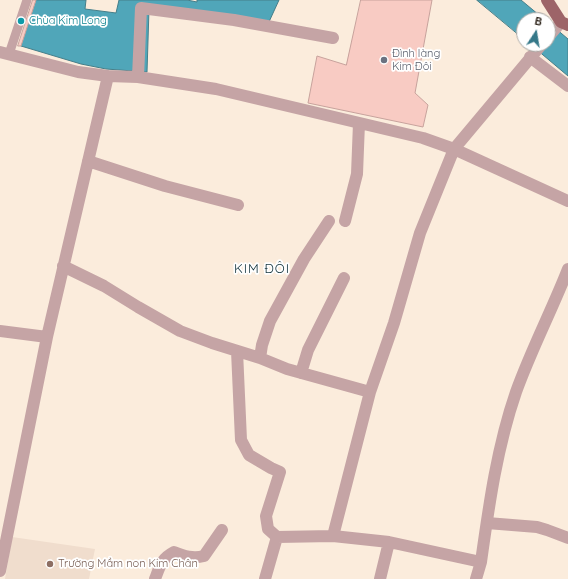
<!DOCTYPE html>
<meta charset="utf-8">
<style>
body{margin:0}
#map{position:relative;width:568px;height:579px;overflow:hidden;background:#fbecdc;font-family:Quicksand,sans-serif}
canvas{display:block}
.north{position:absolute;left:516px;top:12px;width:40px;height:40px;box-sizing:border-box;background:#fff;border:1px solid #aaa7a3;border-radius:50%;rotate:12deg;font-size:11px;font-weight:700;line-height:16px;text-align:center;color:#2b2218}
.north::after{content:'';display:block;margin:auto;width:14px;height:18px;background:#357889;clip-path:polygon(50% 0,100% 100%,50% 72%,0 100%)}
</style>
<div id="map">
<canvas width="568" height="579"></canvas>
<div class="north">B</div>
</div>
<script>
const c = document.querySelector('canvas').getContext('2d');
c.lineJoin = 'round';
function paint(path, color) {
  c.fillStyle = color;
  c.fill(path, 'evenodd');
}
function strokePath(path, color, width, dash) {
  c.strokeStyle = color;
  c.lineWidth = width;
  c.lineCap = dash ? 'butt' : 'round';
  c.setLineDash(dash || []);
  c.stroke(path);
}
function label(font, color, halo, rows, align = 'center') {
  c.font = font + ' Quicksand,sans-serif';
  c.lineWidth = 3.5;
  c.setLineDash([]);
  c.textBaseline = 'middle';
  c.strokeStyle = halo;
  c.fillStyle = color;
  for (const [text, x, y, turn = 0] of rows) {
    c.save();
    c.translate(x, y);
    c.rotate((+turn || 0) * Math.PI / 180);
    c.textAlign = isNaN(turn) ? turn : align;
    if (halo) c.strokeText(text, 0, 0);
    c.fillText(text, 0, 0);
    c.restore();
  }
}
paint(new Path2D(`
 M 12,537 L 95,549 L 89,579 L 5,579 Z`), '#f0ddcd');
const water = new Path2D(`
 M 36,0 L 86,0 L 85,9 L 116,13 L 119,0 L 187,0 L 197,2 L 197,0 L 279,0 L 268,24 L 149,9 L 147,72 L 106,69 L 81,64 L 21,46 Z
 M 477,0 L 521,0 L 545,20 L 524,20 L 524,39 Z
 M 548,22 L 568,39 L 568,76 L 530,44 L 548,44 Z`);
paint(water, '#50a6b9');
strokePath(water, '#457e89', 1);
const building = new Path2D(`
 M 33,0 L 36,0 L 21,46 L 18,46 Z
 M 361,0 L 432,0 L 415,93 L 428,105 L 423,127 L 308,103 L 317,56 L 346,65 Z`);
paint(building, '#f8cbc3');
strokePath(building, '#c7a29c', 1);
strokePath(new Path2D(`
 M 9,54 L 27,0`), '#c5a4a5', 9);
strokePath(new Path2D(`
 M 548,37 L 561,22
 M 0,52 L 78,72 L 108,76 L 138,77 L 216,89 L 423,138 L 454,149 L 568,201
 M 530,57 L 568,86
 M 138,77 L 141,8 L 234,20 L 333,38
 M 88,161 L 165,186 L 238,205
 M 345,221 L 357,174 L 359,123
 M 63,266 L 104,286 L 138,307 L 180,331 L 212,343 L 260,358 L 287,369 L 370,392
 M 0,331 L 47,337
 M 237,351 L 241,440 L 249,455 L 271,468 L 280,472 L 266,516 L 268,529 L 277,537
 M 260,358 L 262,345 L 270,321 L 304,259 L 329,221
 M 301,373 L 308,350 L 344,278
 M 487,523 L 537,527 L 547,530 L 568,538
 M 333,536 L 370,392 L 394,323 L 420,233 L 454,149 L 542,44
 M 481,562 C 489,505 497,447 516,392 C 531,350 552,310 568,269
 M 0,571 L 47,337 L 108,76
 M 155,579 C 160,566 161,559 174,552 C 184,556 193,559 204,556 L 222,530
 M 265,579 L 277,537 L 333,536 L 389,542 L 481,562 L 476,579
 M 380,579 L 389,542`), '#c5a4a5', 12);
strokePath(new Path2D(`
 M 547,0 L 561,22 L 568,25`), '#9d6468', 12);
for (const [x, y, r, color] of [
 [21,21,4,"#0f9aa8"],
 [384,60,4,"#6b7280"],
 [50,564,4,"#8d6e63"]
]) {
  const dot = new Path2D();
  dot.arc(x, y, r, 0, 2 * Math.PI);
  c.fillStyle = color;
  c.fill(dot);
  strokePath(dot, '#fff', 1.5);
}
label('11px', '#0d838f', '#fff', [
 ["Chùa Kim Long",29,21]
], 'left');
label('11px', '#5b616d', '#fff', [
 ["Đình làng",392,54],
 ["Kim Đôi",392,67]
], 'left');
label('11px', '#785e54', '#fff', [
 ["Trường Mầm non Kim Chân",58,564]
], 'left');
c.letterSpacing = '1px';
label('13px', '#12323b', '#fff', [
 ["KIM ĐÔI",262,269]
]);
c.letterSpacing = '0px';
</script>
